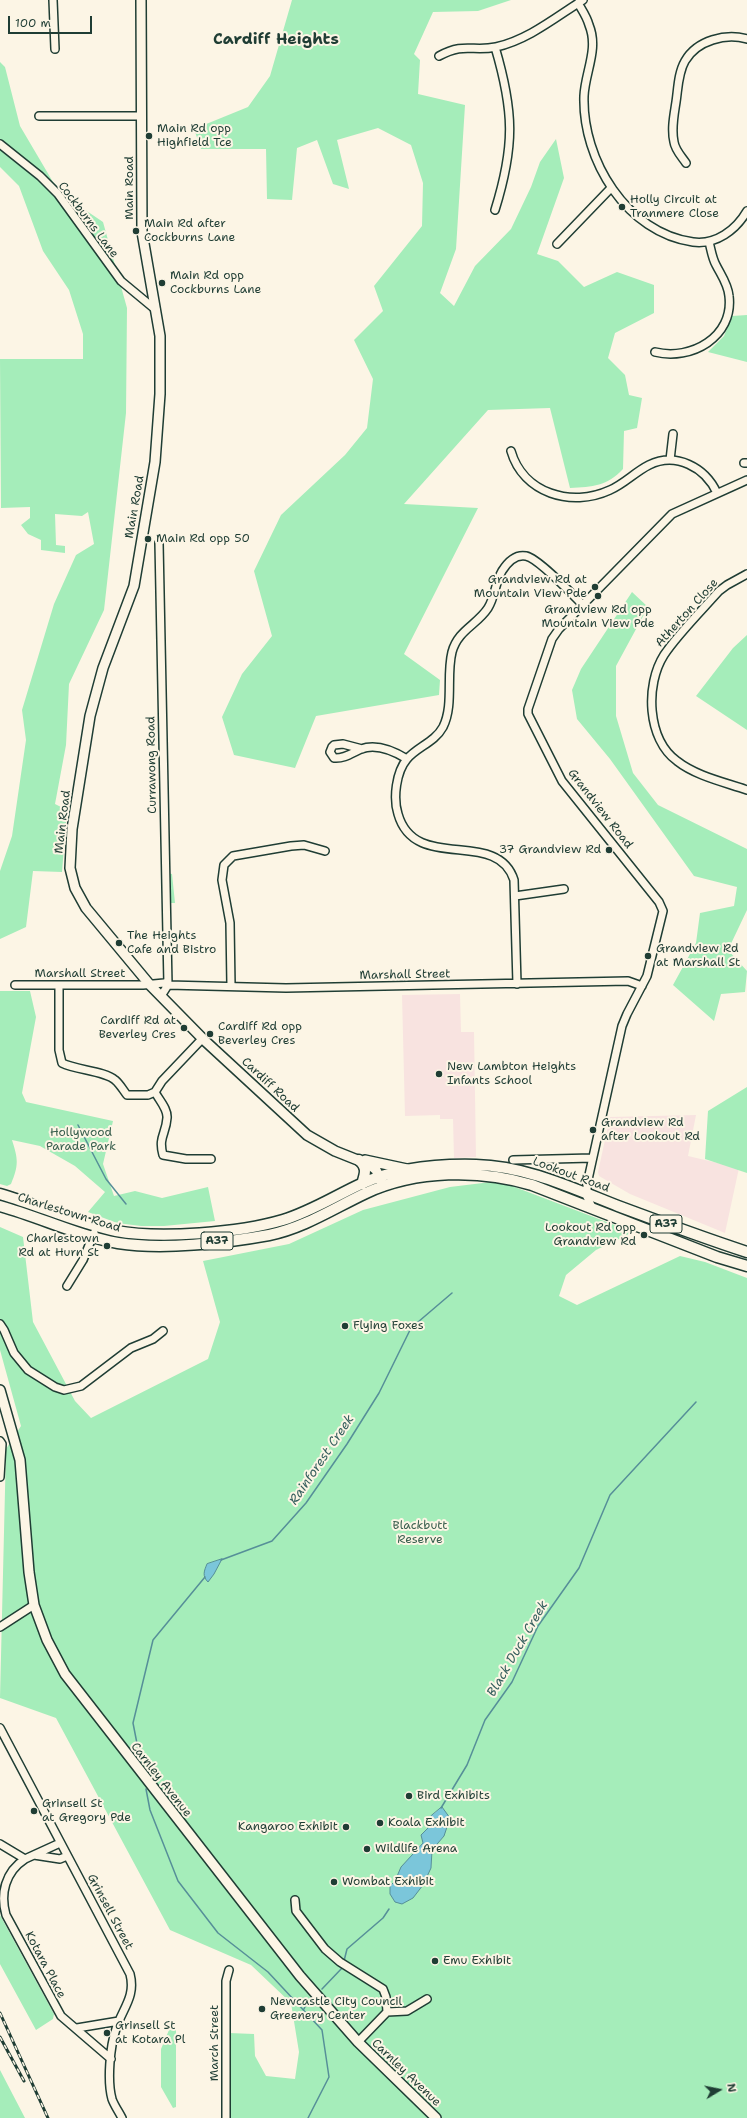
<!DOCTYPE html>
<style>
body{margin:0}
#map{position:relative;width:747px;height:2118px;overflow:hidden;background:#fcf5e5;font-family:"Shantell Sans",sans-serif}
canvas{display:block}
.north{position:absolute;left:699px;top:2070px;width:40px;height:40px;-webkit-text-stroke:3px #fcf5e5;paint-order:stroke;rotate:80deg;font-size:11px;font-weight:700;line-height:16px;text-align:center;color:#1f3d34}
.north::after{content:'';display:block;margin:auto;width:14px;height:18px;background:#1f3d34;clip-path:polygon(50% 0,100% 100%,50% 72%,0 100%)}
.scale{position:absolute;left:8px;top:16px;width:84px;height:18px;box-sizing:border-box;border:2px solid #1f3d34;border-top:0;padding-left:5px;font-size:12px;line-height:14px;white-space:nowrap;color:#1f3d34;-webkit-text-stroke:3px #fcf5e5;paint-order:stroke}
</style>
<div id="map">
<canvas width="747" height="2118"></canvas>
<div class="north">N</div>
<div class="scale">100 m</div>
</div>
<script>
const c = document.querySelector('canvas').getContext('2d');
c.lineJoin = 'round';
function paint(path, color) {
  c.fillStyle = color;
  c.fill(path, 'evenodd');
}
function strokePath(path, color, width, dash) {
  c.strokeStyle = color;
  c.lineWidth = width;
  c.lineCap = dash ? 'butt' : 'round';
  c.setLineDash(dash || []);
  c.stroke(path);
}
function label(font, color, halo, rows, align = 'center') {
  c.font = font + ' "Shantell Sans",sans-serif';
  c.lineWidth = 4;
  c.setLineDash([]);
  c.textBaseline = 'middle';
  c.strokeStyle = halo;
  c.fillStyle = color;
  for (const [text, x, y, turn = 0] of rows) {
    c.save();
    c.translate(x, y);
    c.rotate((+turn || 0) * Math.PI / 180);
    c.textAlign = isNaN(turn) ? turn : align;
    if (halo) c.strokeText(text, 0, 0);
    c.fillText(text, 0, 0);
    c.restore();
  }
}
paint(new Path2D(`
 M 460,994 L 461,1032 L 474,1032 L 476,1157 L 454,1158 L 453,1119 L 440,1119 L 440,1115 L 405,1116 L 402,995 Z
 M 696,1115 L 688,1156 L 739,1168 L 725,1233 L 630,1194 L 599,1176 L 598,1172 L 610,1117 Z`), '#f8e3e0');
paint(new Path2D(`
 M 292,0 L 511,0 L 478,11 L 433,12 L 414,54 L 420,60 L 418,94 L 465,105 L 456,249 L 440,293 L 454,306 L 475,266 L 511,229 L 531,187 L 540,162 L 556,139 L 564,178 L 537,254 L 558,261 L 584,287 L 617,272 L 654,285 L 654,313 L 615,333 L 608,358 L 625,375 L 629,395 L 642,398 L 637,428 L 624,431 L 623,469 C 607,486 593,487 570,488 L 550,408 L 488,410 L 404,504 L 478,508 L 404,654 L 440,680 L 439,695 L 316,716 L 295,768 L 234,755 L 222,717 L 242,674 L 272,636 L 254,571 L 281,515 L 345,455 L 367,428 L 373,379 L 354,340 L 383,311 L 374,286 L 422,226 L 423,183 L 411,145 L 378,128 L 337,140 L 349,189 L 333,184 L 317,140 L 297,148 L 292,200 L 267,199 L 266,149 L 201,149 L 194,129 L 248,107 L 270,76 Z
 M 0,62 L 5,67 L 20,126 L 53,182 L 69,199 L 103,222 L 127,308 L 126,413 L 104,610 L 69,684 L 66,745 L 55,804 L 67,810 L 62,872 L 33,871 L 26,927 L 0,939 L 0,871 L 12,836 L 26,740 L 22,710 L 54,604 L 76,555 L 94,544 L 88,512 L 82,516 L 55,514 L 56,545 L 65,546 L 65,553 L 41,550 L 41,540 L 28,534 L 21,525 L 30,518 L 30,507 L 1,508 L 0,359 L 83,359 L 83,334 L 69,290 L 43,251 L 19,186 L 0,167 Z
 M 747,315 L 747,362 L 708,352 L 724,336 L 732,316 Z
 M 632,592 L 648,607 L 616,666 L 616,716 L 633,773 L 658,805 L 747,849 L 747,910 L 728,950 L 747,971 L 745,992 L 721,994 L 714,1021 L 673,985 L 696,943 L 700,913 L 734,906 L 737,887 L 694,876 L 610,759 L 577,719 L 572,690 L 581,669 Z
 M 747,635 L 747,730 L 696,696 L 733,648 Z
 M 166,873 L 172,874 L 175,903 L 167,903 Z
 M 0,991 L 30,991 L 36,1017 L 22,1093 L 26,1102 L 113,1121 L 103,1164 L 114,1196 L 135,1191 L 162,1198 L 208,1187 L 215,1221 L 164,1226 L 141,1226 L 117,1223 L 88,1212 L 105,1192 L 75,1166 L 40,1146 L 12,1140 C 18,1159 19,1165 11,1184 L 7,1186 L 0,1184 Z
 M 747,1087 L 747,1173 L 705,1159 L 708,1111 Z
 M 499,1181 L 633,1232 L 596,1250 L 566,1275 L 559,1296 L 577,1305 L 680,1256 L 705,1262 L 747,1278 L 747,2118 L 231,2118 L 229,2033 L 254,2034 L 255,2056 L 266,2076 L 295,2079 L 299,2052 L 291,2003 L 251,1965 L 170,1930 L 56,1718 L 0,1698 L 6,1449 L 21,1426 L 0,1350 L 0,1227 L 23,1237 L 33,1322 L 75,1401 L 91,1418 L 208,1359 L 220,1322 L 203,1261 L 289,1244 L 363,1210 L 450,1187 ZM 442,1807 L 444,1836 L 432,1850 L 431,1868 L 390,1886 L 395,1881 L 417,1848 L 424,1843 L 431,1816 Z
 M 0,1915 L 54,2014 L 53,2019 L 36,2030 L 0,1964 Z
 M 169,2030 L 176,2030 L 176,2107 L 173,2108 L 161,2087 L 161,2049 Z
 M 0,2070 L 25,2118 L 0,2118 Z`), '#a5edba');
const water = new Path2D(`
 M 222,1559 L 214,1574 L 208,1582 C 202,1576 204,1571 207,1564 Z
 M 442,1807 L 450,1818 L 444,1836 L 432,1850 L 431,1868 L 423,1885 L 413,1898 L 402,1904 L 395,1902 L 390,1894 L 390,1886 L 395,1881 L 401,1867 L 423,1843 L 421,1835 L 428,1828 L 431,1816 Z`);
paint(water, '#7bc6da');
strokePath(water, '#568f98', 1);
strokePath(new Path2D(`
 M 78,1125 L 106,1179 L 126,1204
 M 221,1560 L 272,1541 L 306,1503 L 347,1444 L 379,1393 L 411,1328 L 452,1293
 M 141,1764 L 133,1723 L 153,1640 L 205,1577
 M 146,1789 L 150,1810 L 178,1881 L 218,1933 L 268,1972 L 322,2030 L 329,2077 L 308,2118
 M 441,1808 L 467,1765 L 485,1720 L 512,1682 L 538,1626 L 579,1568 L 610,1495 L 696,1402
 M 344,1961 L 347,1949 L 383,1918 L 389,1909
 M 322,1989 L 343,1967
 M 304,2009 L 308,2000`), '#568f98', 1.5);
const minor = new Path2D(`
 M 53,0 L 55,49
 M 578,3 C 582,10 587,17 589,25 C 599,49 585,72 584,96 C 582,160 627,233 693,242 C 716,245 736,230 747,211
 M 495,47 C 514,111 515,146 495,210
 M 439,56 C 465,42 472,52 496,47 C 528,40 556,17 583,0
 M 39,116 L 141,116
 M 0,144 L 40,176 L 58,194 L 121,281 L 156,310
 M 686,163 C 682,157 675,150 674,142 C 671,129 674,115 676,102 C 678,89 678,73 685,61 C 697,40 726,33 747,39
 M 557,244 L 611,188
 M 655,352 C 691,361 734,337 729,296 C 728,284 721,275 716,265 C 712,258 711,249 709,242
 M 511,451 C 523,493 571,508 610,490 C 624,484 635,472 649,465 C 676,452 705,467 717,493
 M 670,460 L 673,434
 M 744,463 L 747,463
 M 159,543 L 168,985 L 161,996
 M 747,574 L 727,585 L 719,591 C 703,609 677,635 664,655 C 645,685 647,739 677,761 C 696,776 724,782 747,790
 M 362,749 L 343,744 L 334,745 L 332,747 L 330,752 L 334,758 C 344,759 352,753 361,749 C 377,743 394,751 407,759
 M 515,896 L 564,889
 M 517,984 L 514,880 C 497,827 415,874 398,814 C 393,798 396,772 407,759 C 417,747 435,742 443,727 C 454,705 446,676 452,652 C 458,630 477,625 488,608 C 495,597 495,583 502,571 C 507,563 515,554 526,556 C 538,558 573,595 583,605
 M 15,985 L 143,985 L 164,983 L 168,985 L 286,988 L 628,981 L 642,986
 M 59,986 L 59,1050 L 62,1063 C 76,1070 105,1071 115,1080 C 120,1084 123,1090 127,1095 L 148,1095 L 155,1092
 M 231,986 L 230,923 L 222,880 L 224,865 L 233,856 L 291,846 L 304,845 L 325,851
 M 202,1039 L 162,1081 L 155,1092 C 159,1100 168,1109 167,1118 C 166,1134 158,1137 163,1155 L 186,1159 L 211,1159
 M 513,1160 L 592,1158
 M 593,1209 L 587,1197 L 587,1184 L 622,1026 L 627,1014 L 647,976 L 663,911 L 659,902 L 562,781 L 528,714 L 528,709 L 552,639 L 559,629 L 672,514 L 747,480
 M 67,1286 L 83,1260 L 94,1233
 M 0,1324 L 4,1330 L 14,1353 L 28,1370 L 55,1387 L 64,1390 L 81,1386 L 131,1348 L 153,1339 L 163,1331
 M 0,1441 L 2,1444 L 0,1477
 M 0,1627 L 34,1605
 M 0,1728 L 130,1974 C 136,1997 122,2009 116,2029 C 110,2046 107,2081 112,2099 C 114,2105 119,2112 122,2118
 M 0,1844 L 25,1859 L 60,1843
 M 34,1855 L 60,1859 L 67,1856
 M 25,1859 C 5,1872 0,1894 6,1915 L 61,2016 L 111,2059
 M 295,1900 L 296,1911 L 325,1949 L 340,1962 L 383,1989 L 386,1997 L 387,2012 L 358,2042
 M 387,2012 L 407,2011 L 427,1999
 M 77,2028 L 119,2021
 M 226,2118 L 226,1981 L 229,1970`);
const major = new Path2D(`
 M 141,0 L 142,232 L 160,336 L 160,394 L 155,462 L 134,586 L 103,668 L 90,716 L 72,829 L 70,868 L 75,888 L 86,908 L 150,985 L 204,1040 L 307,1135 L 335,1151 L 370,1165 L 376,1170 L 382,1183
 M 365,1160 L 407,1169
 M 0,1390 L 20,1460 L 29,1572 L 34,1605 L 47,1640 L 65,1674 L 300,1976 L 358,2042 L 436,2118`);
const highway = new Path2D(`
 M 359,1160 C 368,1168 365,1174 362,1184
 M 0,1194 C 39,1205 76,1223 116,1231 C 160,1239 239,1233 283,1220 C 310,1212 335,1196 361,1184 C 396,1168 438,1164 476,1165 C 526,1166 572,1188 618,1206 C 661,1222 704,1238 747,1252
 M 0,1206 C 40,1217 78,1236 118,1243 C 162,1250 225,1243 269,1235 C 304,1228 334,1208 366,1193 C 416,1170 480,1169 532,1185 L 717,1257 L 747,1266`);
strokePath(minor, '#1f3d34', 10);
strokePath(major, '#1f3d34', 12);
strokePath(highway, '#1f3d34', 13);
strokePath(minor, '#fcf5e5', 7);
strokePath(major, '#fcf5e5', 9);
strokePath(highway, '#fcf5e5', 10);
const rail = new Path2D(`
 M 0,2013 L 48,2118
 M 0,2037 L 24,2081`);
strokePath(rail, '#1f3d34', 3);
strokePath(rail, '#fcf5e5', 1.5, [4.5]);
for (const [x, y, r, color] of [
 [149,136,4,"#1f3d34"],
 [622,207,4,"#1f3d34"],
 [136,231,4,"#1f3d34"],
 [162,283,4,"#1f3d34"],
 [148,539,4,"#1f3d34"],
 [595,587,4,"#1f3d34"],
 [598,596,4,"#1f3d34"],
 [609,850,4,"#1f3d34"],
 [119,943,4,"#1f3d34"],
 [648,956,4,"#1f3d34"],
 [184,1028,4,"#1f3d34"],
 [210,1034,4,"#1f3d34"],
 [439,1074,4,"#1f3d34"],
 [593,1130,4,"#1f3d34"],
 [644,1235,4,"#1f3d34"],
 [107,1246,4,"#1f3d34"],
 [345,1326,4,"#1f3d34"],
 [409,1796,4,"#1f3d34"],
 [34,1811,4,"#1f3d34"],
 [380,1823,4,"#1f3d34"],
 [346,1827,4,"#1f3d34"],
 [367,1849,4,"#1f3d34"],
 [334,1882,4,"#1f3d34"],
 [435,1961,4,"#1f3d34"],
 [262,2009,4,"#1f3d34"],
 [107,2033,4,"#1f3d34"]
]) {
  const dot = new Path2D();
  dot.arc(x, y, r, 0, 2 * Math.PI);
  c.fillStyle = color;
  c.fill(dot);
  strokePath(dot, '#fcf5e5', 1.5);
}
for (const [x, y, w] of [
 [666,1224,32],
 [217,1241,32]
]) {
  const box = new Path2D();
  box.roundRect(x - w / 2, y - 9, w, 18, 3);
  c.fillStyle = '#fcf5e5';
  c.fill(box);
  strokePath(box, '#1f3d34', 1);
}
label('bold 11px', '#1f3d34', null, [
 ["A37",666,1224],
 ["A37",217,1241]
]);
label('12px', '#1f3d34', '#fcf5e5', [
 ["Main Rd opp",157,129],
 ["Highfield Tce",157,143],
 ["Holly Circuit at",630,200],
 ["Tranmere Close",630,214],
 ["Main Rd after",144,224],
 ["Cockburns Lane",144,238],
 ["Main Rd opp",170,276],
 ["Cockburns Lane",170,290],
 ["Main Rd opp 50",156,539],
 ["Grandview Rd at",587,580,"right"],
 ["Mountain View Pde",587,594,"right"],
 ["Grandview Rd opp",598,610,"center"],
 ["Mountain View Pde",598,624,"center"],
 ["37 Grandview Rd",601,850,"right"],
 ["The Heights",127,936],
 ["Cafe and Bistro",127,950],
 ["Grandview Rd",656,949],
 ["at Marshall St",656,963],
 ["Cardiff Rd at",176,1021,"right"],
 ["Beverley Cres",176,1035,"right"],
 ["Cardiff Rd opp",218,1027],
 ["Beverley Cres",218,1041],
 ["New Lambton Heights",447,1067],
 ["Infants School",447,1081],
 ["Grandview Rd",601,1123],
 ["after Lookout Rd",601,1137],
 ["Lookout Rd opp",636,1228,"right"],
 ["Grandview Rd",636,1242,"right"],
 ["Charlestown",99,1239,"right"],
 ["Rd at Hurn St",99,1253,"right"],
 ["Flying Foxes",353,1326],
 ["Bird Exhibits",417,1796],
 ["Grinsell St",42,1804],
 ["at Gregory Pde",42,1818],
 ["Koala Exhibit",388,1823],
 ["Kangaroo Exhibit",338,1827,"right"],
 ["Wildlife Arena",375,1849],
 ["Wombat Exhibit",342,1882],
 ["Emu Exhibit",443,1961],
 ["Newcastle City Council",270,2002],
 ["Greenery Center",270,2016],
 ["Grinsell St",115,2026],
 ["at Kotara Pl",115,2040]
], 'left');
label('12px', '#1f3d34', '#fcf5e5', [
 ["Main Road",130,188,-90],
 ["Cockburns Lane",88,220,53],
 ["Main Road",135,507,-80],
 ["Atherton Close",687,613,-48],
 ["Currawong Road",152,765,-91],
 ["Grandview Road",600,809,52],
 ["Main Road",63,822,-83],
 ["Marshall Street",80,974],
 ["Marshall Street",405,975,-1],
 ["Cardiff Road",270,1085,43],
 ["Lookout Road",571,1175,20],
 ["Charlestown Road",69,1213,17],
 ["Carnley Avenue",161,1780,52],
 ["Grinsell Street",110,1912,62],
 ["Kotara Place",45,1965,62],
 ["March Street",215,2043,-90],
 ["Carnley Avenue",406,2073,44]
]);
label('12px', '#3a604f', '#fcf5e5', [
 ["Hollywood",81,1133],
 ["Parade Park",81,1147],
 ["Blackbutt",420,1526],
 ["Reserve",420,1540]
]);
label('italic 13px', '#365f5e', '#fcf5e5', [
 ["Rainforest Creek",322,1460,-56],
 ["Black Duck Creek",518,1649,-60]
]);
label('bold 16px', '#1f3d34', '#fcf5e5', [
 ["Cardiff Heights",276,40]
]);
</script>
